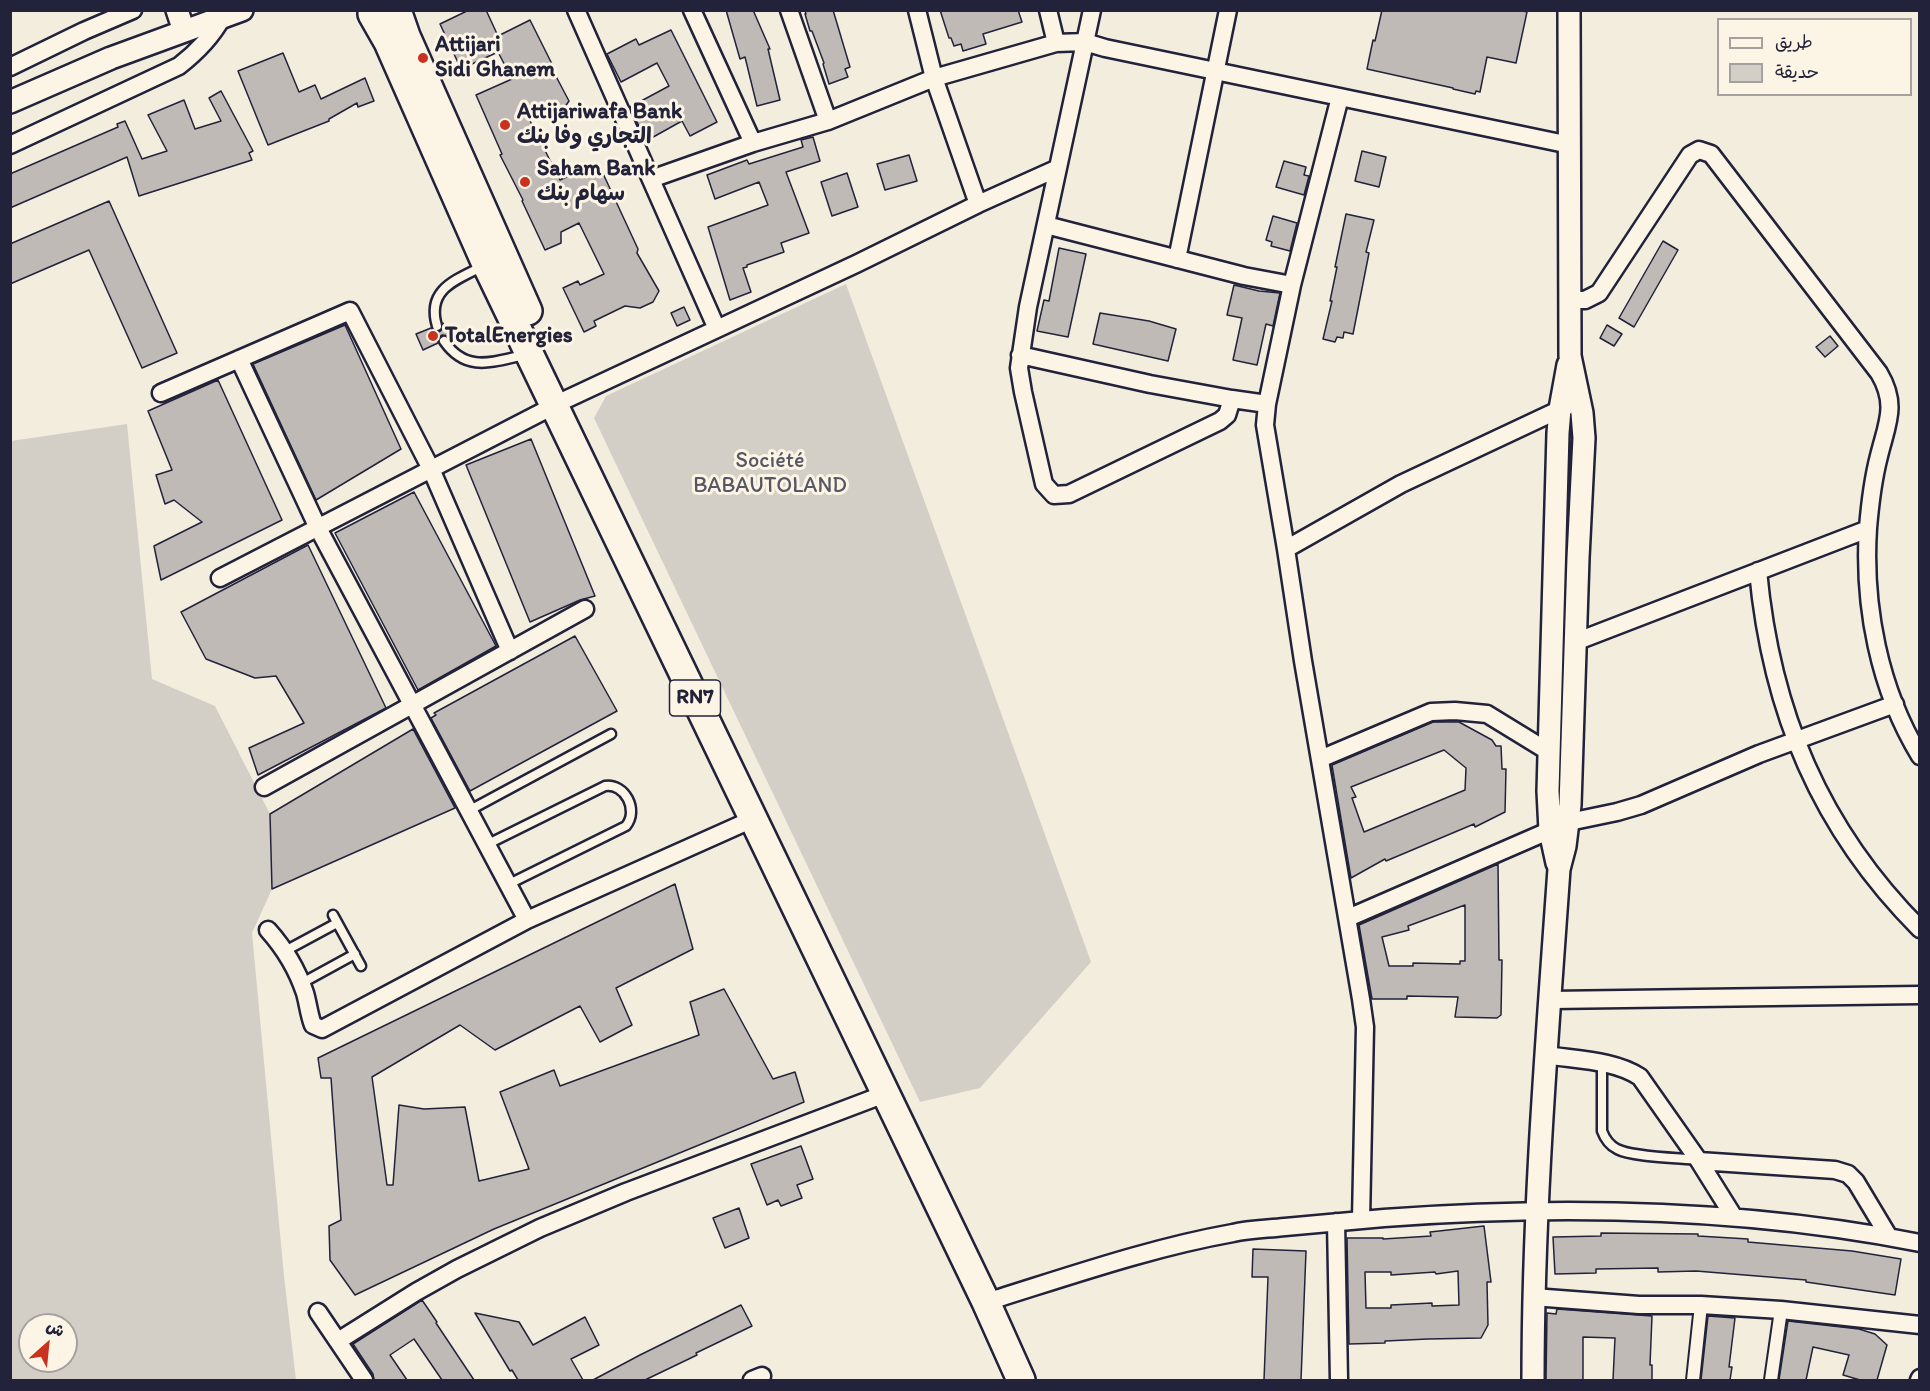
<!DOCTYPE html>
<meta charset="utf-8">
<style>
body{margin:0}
#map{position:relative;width:1930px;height:1391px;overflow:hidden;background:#f3edde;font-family:Itim,"Playpen Sans Arabic",sans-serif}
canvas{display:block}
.frame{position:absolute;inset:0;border:12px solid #22223b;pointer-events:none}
.legend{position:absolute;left:1717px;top:18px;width:195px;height:78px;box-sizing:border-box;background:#fcf5e5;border:2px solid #a5a1a1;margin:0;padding:8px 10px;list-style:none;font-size:18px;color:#22223b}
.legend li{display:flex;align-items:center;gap:12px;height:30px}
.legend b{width:30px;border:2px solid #a5a1a1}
.north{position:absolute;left:18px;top:1313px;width:60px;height:60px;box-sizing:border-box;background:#fcf5e5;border:2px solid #a5a1a1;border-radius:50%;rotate:27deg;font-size:16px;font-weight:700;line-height:24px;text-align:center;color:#22223b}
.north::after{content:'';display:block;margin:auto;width:21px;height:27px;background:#c8321e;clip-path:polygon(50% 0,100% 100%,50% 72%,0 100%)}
</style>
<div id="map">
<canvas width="1930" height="1391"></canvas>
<div class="frame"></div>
<ul class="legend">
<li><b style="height:8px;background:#fcf5e5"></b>طريق</li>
<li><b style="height:16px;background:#d4cfc6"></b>حديقة</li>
</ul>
<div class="north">ش</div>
</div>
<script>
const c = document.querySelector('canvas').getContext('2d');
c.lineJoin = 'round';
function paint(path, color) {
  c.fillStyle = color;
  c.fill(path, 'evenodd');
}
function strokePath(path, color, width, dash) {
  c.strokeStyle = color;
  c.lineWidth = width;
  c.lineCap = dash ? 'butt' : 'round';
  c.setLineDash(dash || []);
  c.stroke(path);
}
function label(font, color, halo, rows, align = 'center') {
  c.font = font + ' Itim,"Playpen Sans Arabic",sans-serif';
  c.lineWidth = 6;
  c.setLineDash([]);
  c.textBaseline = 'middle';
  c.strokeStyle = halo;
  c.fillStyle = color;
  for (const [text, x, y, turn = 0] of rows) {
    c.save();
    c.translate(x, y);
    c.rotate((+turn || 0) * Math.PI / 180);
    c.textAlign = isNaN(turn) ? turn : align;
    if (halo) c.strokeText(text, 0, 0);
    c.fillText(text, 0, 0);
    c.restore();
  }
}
paint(new Path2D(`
 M 846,284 L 1091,962 L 980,1088 L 920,1102 L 594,418 L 606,396 Z
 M 127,424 L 152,679 L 215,706 L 270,814 L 272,889 L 252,933 L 284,1276 L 296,1380 L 11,1380 L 11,441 ZM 30,1325 L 66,1325 L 66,1361 L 30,1361 Z`), '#d4cfc6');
const building = new Path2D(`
 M 469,10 L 486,10 L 498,36 L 530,20 L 552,64 L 550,65 L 569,101 L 562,111 L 550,116 L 527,115 L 560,180 L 592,165 L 594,170 L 600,167 L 638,249 L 637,253 L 659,291 L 653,302 L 640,308 L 625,306 L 594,321 L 596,326 L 584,332 L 563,288 L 578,281 L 580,285 L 604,274 L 579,223 L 561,232 L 561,243 L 545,250 L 522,201 L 523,200 L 500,155 L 502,154 L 476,95 L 512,79 L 498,52 L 461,69 L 440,24 Z
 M 726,10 L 753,10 L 770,49 L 768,49 L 780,100 L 757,106 L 745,57 L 740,59 Z
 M 805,10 L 833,10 L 850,67 L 845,69 L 848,77 L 829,84 L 823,64 L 824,63 L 812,31 L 810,31 L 805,14 L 806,14 Z
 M 940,10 L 1018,10 L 1022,22 L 983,34 L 986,44 L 963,51 L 961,44 L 954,46 L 951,38 L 949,38 Z
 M 1382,10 L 1519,10 L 1527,12 L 1516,63 L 1487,57 L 1480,92 L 1476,91 L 1475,94 L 1453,89 L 1453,88 L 1367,69 L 1373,40 L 1375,41 Z
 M 671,30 L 717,122 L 690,136 L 682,121 L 646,141 L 630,107 L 669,86 L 657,63 L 621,82 L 607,54 L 636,39 L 639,45 Z
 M 283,53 L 299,92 L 315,85 L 321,99 L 365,78 L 374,101 L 358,107 L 357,103 L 329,119 L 329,121 L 268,145 L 238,71 Z
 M 221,91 L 253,151 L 249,153 L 252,160 L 139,196 L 127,157 L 10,208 L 10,174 L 118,127 L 117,124 L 125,121 L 142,159 L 167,151 L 148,115 L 184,100 L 195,129 L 221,121 L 209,98 Z
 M 813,137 L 820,161 L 786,172 L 809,233 L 781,243 L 784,252 L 747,265 L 747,267 L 743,268 L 751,292 L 730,300 L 708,227 L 768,205 L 759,182 L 715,199 L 707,175 L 747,160 L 749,164 L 803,147 L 801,140 Z
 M 1362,151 L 1386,157 L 1379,187 L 1355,181 Z
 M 909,155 L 917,181 L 885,190 L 877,164 Z
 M 1284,161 L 1306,167 L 1304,175 L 1309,176 L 1304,195 L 1276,187 Z
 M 847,173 L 858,207 L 832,216 L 821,182 Z
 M 109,201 L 177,353 L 142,368 L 89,250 L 10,284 L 10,244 Z
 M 1346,214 L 1374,220 L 1366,252 L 1369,253 L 1353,334 L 1344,332 L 1343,338 L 1337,337 L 1335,342 L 1323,339 L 1332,301 L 1330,301 L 1337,267 L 1335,267 Z
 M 1273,216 L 1297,223 L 1290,251 L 1271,246 L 1272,242 L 1266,240 Z
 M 1663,241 L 1678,250 L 1634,327 L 1619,318 Z
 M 1059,248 L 1086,254 L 1068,337 L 1037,331 L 1044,300 L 1049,301 Z
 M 1234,285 L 1259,291 L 1280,293 L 1273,326 L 1266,324 L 1257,365 L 1233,360 L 1242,318 L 1227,315 Z
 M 684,307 L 690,320 L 677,326 L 671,313 Z
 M 1100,313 L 1149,321 L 1176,329 L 1168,361 L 1093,344 Z
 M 443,323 L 449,338 L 442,335 L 438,338 L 438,343 L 423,350 L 416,334 L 431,328 L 434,332 L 439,332 L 443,329 Z
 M 345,325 L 401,449 L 316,500 L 253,364 Z
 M 1607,325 L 1622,334 L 1614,346 L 1600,338 Z
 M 1830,336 L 1838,346 L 1825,357 L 1816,347 Z
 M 218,380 L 282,520 L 161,580 L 154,546 L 202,522 L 174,500 L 165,504 L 156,475 L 172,470 L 148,411 Z
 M 531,439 L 595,596 L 580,600 L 530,622 L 466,465 Z
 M 414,492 L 496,646 L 418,690 L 335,533 Z
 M 308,545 L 386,708 L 258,775 L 249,748 L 304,723 L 276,676 L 255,678 L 206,659 L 181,612 Z
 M 575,636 L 617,711 L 470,791 L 431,718 L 436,715 L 434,713 Z
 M 1433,722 L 1459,722 L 1492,740 L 1496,746 L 1501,746 L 1502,769 L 1506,769 L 1505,812 L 1475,827 L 1474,824 L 1386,861 L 1385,859 L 1351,878 L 1332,765 ZM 1444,750 L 1466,768 L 1465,790 L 1364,832 L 1352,798 L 1356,797 L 1351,787 Z
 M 413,729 L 455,808 L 272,889 L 270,814 Z
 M 1498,864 L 1499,960 L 1502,960 L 1501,1015 L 1497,1018 L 1455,1017 L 1458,997 L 1407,996 L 1407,999 L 1372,999 L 1359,925 ZM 1465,905 L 1465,961 L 1460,961 L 1460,964 L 1413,963 L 1413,966 L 1389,966 L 1382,937 L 1409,930 L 1408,926 Z
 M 675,884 L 693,949 L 616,988 L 632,1025 L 600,1042 L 580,1006 L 495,1050 L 460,1025 L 372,1077 L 387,1185 L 393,1185 L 399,1105 L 424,1109 L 465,1107 L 479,1181 L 529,1169 L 500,1092 L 554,1070 L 560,1086 L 699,1035 L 690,1002 L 724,989 L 773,1079 L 795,1072 L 804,1102 L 494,1229 L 355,1295 L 330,1260 L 329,1226 L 341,1220 L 331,1078 L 321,1078 L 318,1058 Z
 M 801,1146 L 813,1179 L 797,1185 L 802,1198 L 781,1206 L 778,1200 L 767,1205 L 751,1164 Z
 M 739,1208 L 749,1238 L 725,1248 L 713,1218 Z
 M 1484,1226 L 1491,1282 L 1487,1282 L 1488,1325 L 1481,1338 L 1428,1339 L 1385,1341 L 1385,1343 L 1349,1344 L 1347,1238 L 1383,1238 L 1383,1239 L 1431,1236 L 1430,1232 ZM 1458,1271 L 1459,1305 L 1432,1306 L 1432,1303 L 1391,1305 L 1391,1308 L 1366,1308 L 1365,1272 L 1391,1272 L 1391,1275 L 1435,1272 L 1436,1274 Z
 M 1601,1233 L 1698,1234 L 1698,1236 L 1748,1239 L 1748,1242 L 1852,1251 L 1901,1259 L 1895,1295 L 1806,1282 L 1806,1280 L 1696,1271 L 1658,1272 L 1658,1268 L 1596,1269 L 1596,1273 L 1555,1274 L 1553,1237 L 1601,1236 Z
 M 1253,1249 L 1306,1251 L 1301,1380 L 1264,1380 L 1268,1277 L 1252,1277 Z
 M 422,1300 L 437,1322 L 436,1323 L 474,1380 L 442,1380 L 414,1339 L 390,1355 L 407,1380 L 374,1380 L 373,1374 L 353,1344 Z
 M 741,1305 L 752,1326 L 696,1353 L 697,1355 L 645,1380 L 593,1380 L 640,1355 Z
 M 1557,1309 L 1652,1316 L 1650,1365 L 1652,1365 L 1652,1380 L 1613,1380 L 1615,1338 L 1583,1337 L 1583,1380 L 1546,1380 L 1547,1313 L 1556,1314 Z
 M 475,1313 L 519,1322 L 533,1345 L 585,1317 L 599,1345 L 571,1359 L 583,1380 L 518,1380 L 512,1370 L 510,1371 Z
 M 1708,1316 L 1735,1318 L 1729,1367 L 1732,1367 L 1730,1380 L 1701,1380 Z
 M 1788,1321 L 1859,1329 L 1875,1334 L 1887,1345 L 1877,1380 L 1860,1380 L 1843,1375 L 1849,1355 L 1813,1347 L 1806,1380 L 1779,1380 Z`);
paint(building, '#bfbab6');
strokePath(building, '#22223b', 1.5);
const service = new Path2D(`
 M 437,326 C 426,289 456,280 483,266
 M 444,341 C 466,373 492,362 524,355
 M 470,810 L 611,734
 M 488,844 L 605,786 C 625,783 639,810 626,826 L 509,884
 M 333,915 L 361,966
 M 285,951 L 337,923
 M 302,983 L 355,954
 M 1602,1064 L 1602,1131 C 1605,1139 1609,1145 1617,1149 C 1631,1157 1680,1158 1698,1160`);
const pedestrian = new Path2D(`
 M 1693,1380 L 1701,1305
 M 1771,1380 L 1781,1310`);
const minor = new Path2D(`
 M 576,10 L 717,329
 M 692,10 L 753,143
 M 789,10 L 828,121
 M 917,10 L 934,78 L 978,204
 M 1048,10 L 1056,43
 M 1092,10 L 1028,307 L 1019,368 L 1023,392 L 1044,484 L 1054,495 L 1069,494 L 1220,421 L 1227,415 L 1232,399 L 1267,404
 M 10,67 L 84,31 L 133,10
 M 10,145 L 179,66 C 197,52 211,38 222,18
 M 651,179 L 753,143 L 828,121 L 934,78 L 1056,43 L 1085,42 L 1105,48 L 1570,145
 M 1046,225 L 1244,276 L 1292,285
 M 1177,259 L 1228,10
 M 1570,300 L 1585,300 L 1599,293 L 1690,155 L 1699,150 L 1711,154 L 1879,373 C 1898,405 1887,423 1879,456 C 1873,479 1870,504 1868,528 C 1863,606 1879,689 1920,756
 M 1020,355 L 1150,384 L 1232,399
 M 239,359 L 318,528 L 527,920
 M 161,393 L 350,311 L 431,469 L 510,651
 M 1286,549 L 1265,425 L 1267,404 L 1292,285 L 1340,97
 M 1758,571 C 1771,711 1820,829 1920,929
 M 220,578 L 567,399 L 856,264 L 978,204 L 1058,168
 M 1575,642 L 1868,529
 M 1320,759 L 1431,712 L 1455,711 L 1487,714 L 1549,752
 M 264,787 L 585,609
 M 1348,918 L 1569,822 L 1617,812 L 1641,805 L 1759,754 L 1895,704
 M 268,930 C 285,949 297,969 305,993 C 308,1003 309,1015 313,1025 L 322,1029 L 527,920 L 753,819
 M 1550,1000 L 1920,995
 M 1546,1055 C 1577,1060 1614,1060 1640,1077 L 1699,1161 L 1734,1217
 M 1699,1161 L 1835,1170 L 1848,1174 L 1856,1182 L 1889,1237
 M 1361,1220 L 1365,1027 L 1361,999 L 1303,661 L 1286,549 L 1401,484 L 1567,406
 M 1336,1222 L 1339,1380
 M 1533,1297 L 1639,1305 L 1701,1305 L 1781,1310 L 1920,1325
 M 986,1302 C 1067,1277 1149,1248 1233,1233 C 1250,1229 1268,1229 1285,1227 C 1318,1224 1351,1221 1384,1218 C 1563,1205 1744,1208 1920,1243
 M 318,1312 L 364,1380
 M 338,1341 L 416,1292 L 457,1269 L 540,1228 L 626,1192 L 885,1094
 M 752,1380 L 762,1376
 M 1919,1380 L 1920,1378`);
const tertiary = new Path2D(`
 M 177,10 L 184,31
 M 10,102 L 111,58 L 242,10
 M 1557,863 L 1550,831 L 1548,791 L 1558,433 L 1560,409 L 1568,365
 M 1533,1380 C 1533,1210 1547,1040 1559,869 L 1565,846 L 1570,805 L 1578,558 L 1584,438 L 1582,413 L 1570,356 L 1569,10`);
const primary = new Path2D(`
 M 397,10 L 406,36 L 528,311
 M 372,14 L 388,42 L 486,264 L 986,1302 L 1021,1380`);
strokePath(service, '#22223b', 13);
strokePath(pedestrian, '#22223b', 16);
strokePath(minor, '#22223b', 21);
strokePath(tertiary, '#22223b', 26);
strokePath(primary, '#22223b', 32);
strokePath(service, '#fcf5e5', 8);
strokePath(pedestrian, '#fcf5e5', 12);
strokePath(minor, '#fcf5e5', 16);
strokePath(tertiary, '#fcf5e5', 21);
strokePath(primary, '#fcf5e5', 27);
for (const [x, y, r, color] of [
 [423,58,6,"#c8321e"],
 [505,125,6,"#c8321e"],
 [525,182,6,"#c8321e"],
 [433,336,6,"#c8321e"]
]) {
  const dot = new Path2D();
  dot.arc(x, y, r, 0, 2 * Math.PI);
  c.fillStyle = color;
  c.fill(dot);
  strokePath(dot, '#fcf5e5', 2);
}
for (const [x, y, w] of [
 [695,698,51]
]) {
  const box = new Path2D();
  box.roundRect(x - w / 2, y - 18, w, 36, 4.5);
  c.fillStyle = '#fcf5e5';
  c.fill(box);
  strokePath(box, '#22223b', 1.5);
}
label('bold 21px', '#22223b', null, [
 ["RN7",695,698]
]);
label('bold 22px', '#22223b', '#fcf5e5', [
 ["Attijari",435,45],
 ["Sidi Ghanem",435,70],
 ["Attijariwafa Bank",517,112],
 ["التجاري وفا بنك",517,137],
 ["Saham Bank",537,169],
 ["سهام بنك",537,194],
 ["TotalEnergies",445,336]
], 'left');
label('22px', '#575665', '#fcf5e5', [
 ["Société",770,461],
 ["BABAUTOLAND",770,486]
]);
</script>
